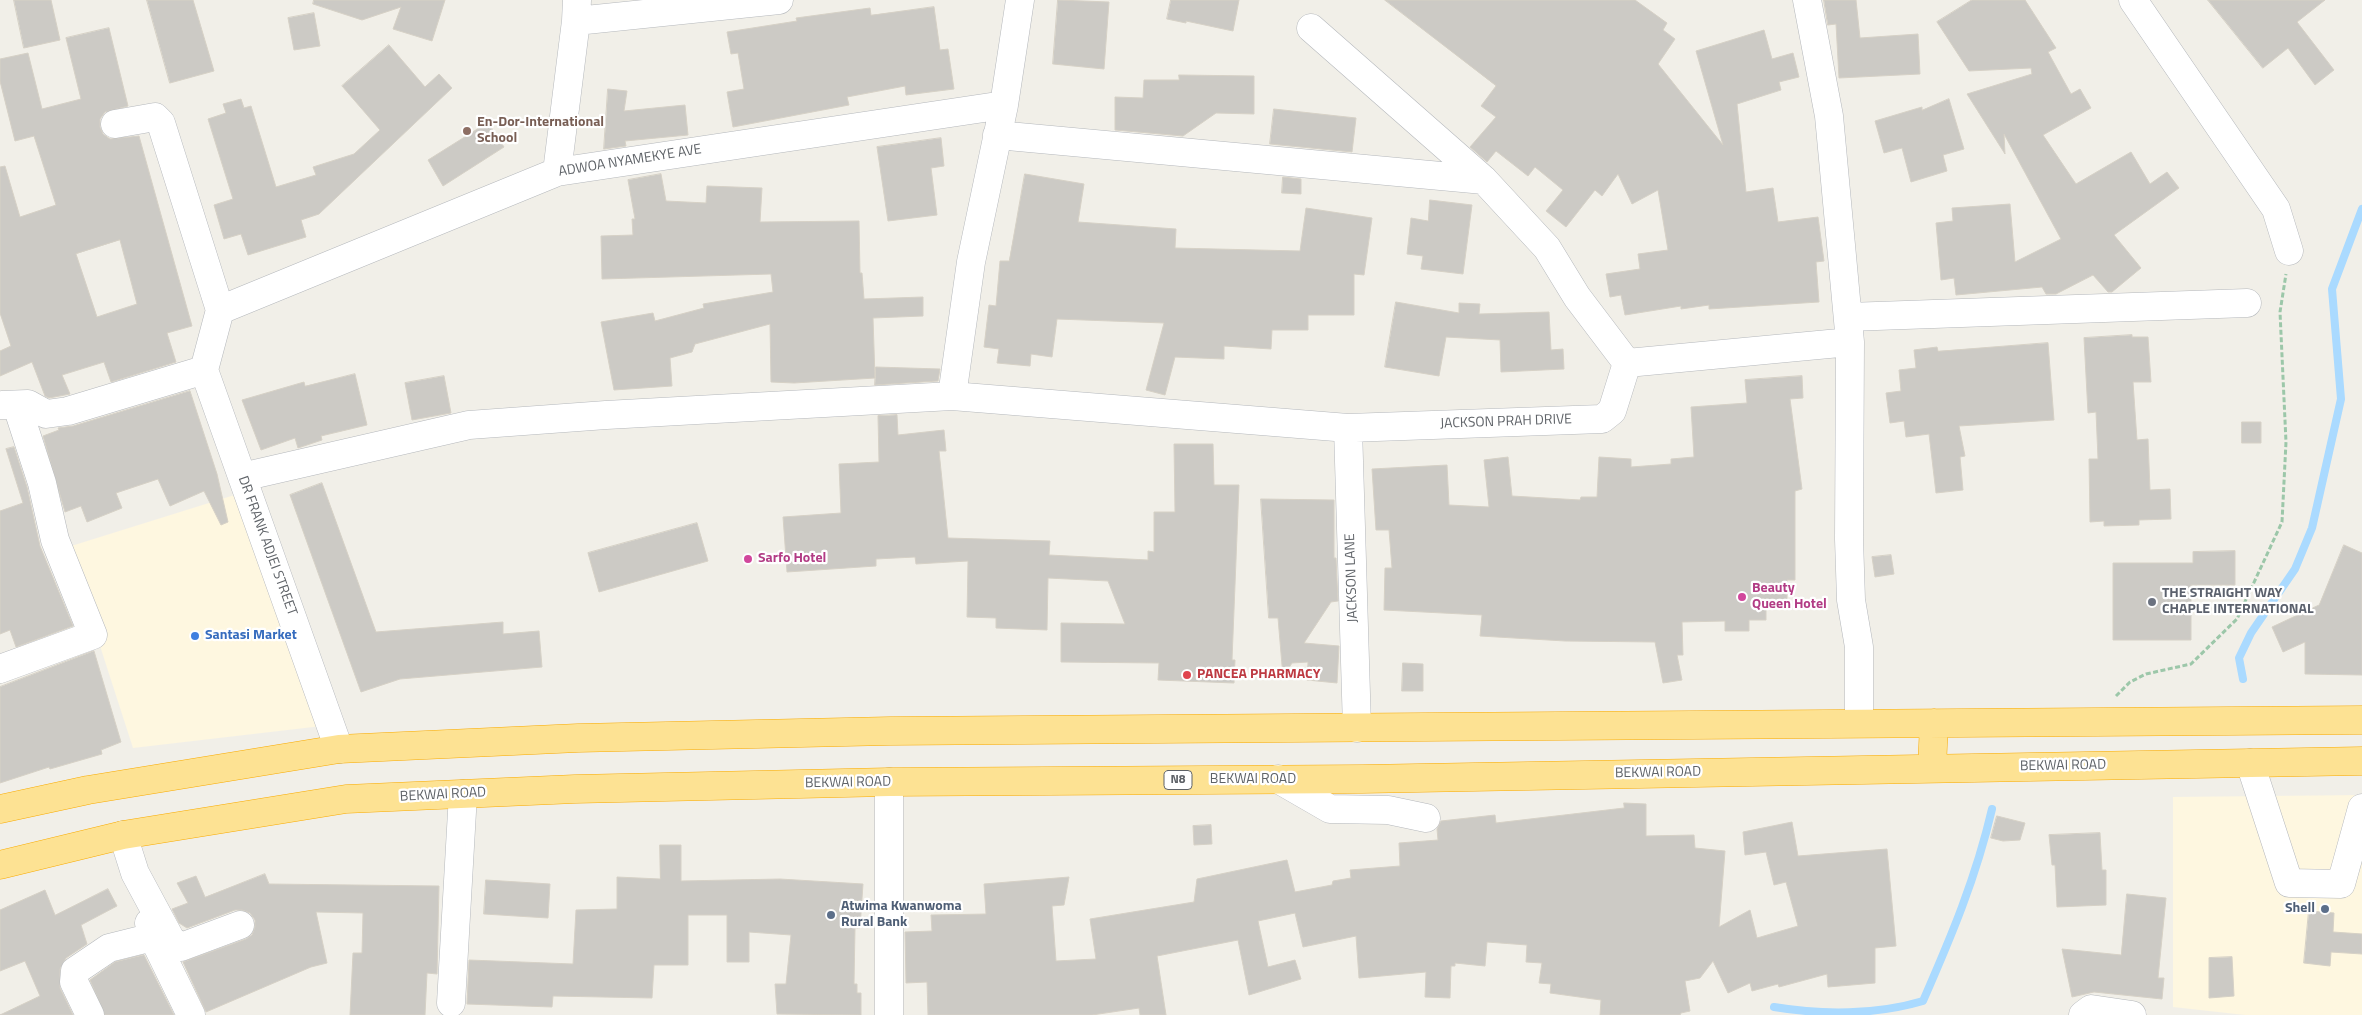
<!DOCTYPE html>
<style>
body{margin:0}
canvas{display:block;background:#f1efe8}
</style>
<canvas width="2362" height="1015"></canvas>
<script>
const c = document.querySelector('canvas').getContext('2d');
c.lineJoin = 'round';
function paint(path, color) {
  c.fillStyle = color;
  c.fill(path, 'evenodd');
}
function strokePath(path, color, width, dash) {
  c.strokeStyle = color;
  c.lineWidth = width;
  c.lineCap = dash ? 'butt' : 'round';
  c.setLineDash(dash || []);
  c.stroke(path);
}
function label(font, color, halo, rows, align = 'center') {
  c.font = font + ' "Titillium Web",sans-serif';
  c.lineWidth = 4.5;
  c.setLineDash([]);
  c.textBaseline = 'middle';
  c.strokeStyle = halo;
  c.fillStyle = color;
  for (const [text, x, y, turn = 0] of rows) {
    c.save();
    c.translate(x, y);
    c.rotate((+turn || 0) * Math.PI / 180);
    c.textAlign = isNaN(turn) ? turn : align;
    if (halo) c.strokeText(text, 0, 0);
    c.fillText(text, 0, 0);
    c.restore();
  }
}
paint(new Path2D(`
 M 244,492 L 322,726 L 133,748 L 68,547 Z
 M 2362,795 L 2362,1015 L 2245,1015 L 2173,1007 L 2173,797 Z`), '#fef7e0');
strokePath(new Path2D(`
 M 2243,679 L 2239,658 L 2251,633 L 2295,569 L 2312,528 L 2341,399 L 2332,289 L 2362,209
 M 1774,1007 C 1822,1015 1876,1015 1923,1001 C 1951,937 1976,878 1992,809`), '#aadaff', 8);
const building = new Path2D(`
 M 14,0 L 51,0 L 60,40 L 24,48 Z
 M 147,0 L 193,0 L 214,71 L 170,83 Z
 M 314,0 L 445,0 L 432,41 L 393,29 L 401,7 L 362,20 L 313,4 Z
 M 1058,0 L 1109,2 L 1104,69 L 1053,64 Z
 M 1171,0 L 1239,0 L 1233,31 L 1186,21 L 1186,23 L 1167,19 Z
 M 1385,0 L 1635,0 L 1667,23 L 1663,30 L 1675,39 L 1658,64 L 1723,145 L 1696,51 L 1764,30 L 1772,59 L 1793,53 L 1799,77 L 1779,82 L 1781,90 L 1737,104 L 1746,192 L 1773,188 L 1778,222 L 1818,217 L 1824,261 L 1816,262 L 1819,302 L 1709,309 L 1709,305 L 1681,309 L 1681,306 L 1625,315 L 1621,295 L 1610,297 L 1606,274 L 1640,269 L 1638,254 L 1668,250 L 1658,190 L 1632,204 L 1618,174 L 1602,196 L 1595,190 L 1566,227 L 1546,211 L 1563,190 L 1535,167 L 1528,176 L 1496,151 L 1487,162 L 1470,147 L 1496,117 L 1481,106 L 1496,86 Z
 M 1824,0 L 1856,0 L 1860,38 L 1918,34 L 1920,74 L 1839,78 L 1836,24 L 1828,25 Z
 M 1972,0 L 2025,0 L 2056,48 L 2048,52 L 2071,94 L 2080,89 L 2091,108 L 2043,135 L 2076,184 L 2131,152 L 2150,184 L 2167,172 L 2179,188 L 2114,235 L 2141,268 L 2112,292 L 2108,292 L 2093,275 L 2056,294 L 2046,294 L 2042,287 L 1956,295 L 1954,278 L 1941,280 L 1936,223 L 1953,221 L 1952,208 L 2010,204 L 2015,262 L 2061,239 L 2004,134 L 2005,154 L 1967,94 L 2032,74 L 2031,68 L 1969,71 L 1937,22 Z
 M 2208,0 L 2325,0 L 2297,22 L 2334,70 L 2315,85 L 2288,48 L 2263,68 Z
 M 934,7 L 940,50 L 948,49 L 954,89 L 906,95 L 905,86 L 847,97 L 849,105 L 733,127 L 727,92 L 744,89 L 738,53 L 731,54 L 727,32 L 797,21 L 796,18 L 870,8 L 871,15 Z
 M 314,13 L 320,46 L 294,50 L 288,18 Z
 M 109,28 L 128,106 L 105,112 L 100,119 L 100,127 L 103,134 L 110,139 L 139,136 L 192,326 L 167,333 L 176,362 L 111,382 L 104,362 L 62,375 L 70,394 L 49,398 L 45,396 L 32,362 L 0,376 L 0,351 L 11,346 L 0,313 L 0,167 L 5,166 L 20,217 L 56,205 L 34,136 L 15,141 L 0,81 L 0,59 L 28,53 L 42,109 L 81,99 L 66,38 ZM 120,240 L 137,304 L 97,317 L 76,254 Z
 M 389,45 L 425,87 L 439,74 L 452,88 L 319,214 L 301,220 L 306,237 L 248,255 L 241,234 L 224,239 L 214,205 L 233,199 L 208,119 L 226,113 L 223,104 L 241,99 L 244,108 L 251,106 L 276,187 L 316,175 L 313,167 L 354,154 L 380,130 L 342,86 Z
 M 1179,75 L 1254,76 L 1254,114 L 1216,113 L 1183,136 L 1115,130 L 1115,97 L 1143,98 L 1144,80 L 1179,80 Z
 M 608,89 L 627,91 L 624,111 L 685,105 L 688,135 L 625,141 L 626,146 L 604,149 Z
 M 1949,99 L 1964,149 L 1943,155 L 1947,171 L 1911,182 L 1902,148 L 1884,153 L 1875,121 L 1922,107 L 1922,110 Z
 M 1274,109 L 1356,118 L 1352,152 L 1270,144 Z
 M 483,115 L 504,147 L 443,186 L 428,160 L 479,128 Z
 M 941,138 L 944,166 L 931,168 L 937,215 L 888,221 L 877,147 Z
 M 661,174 L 666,201 L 706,203 L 707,186 L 762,188 L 760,222 L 859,221 L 860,273 L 862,273 L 864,299 L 923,297 L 923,316 L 873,318 L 875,378 L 794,383 L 771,382 L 770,324 L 695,344 L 692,352 L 670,358 L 672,386 L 614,390 L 601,322 L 653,313 L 655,321 L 704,308 L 703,304 L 773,292 L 771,274 L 602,279 L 601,236 L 633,235 L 632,219 L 635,219 L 628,180 Z
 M 1025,174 L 1084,184 L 1078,222 L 1176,229 L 1175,248 L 1300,251 L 1306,208 L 1372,218 L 1364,275 L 1354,274 L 1354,315 L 1308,315 L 1308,330 L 1272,330 L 1271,349 L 1224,346 L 1224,359 L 1175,357 L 1165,395 L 1146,390 L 1164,323 L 1057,319 L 1052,357 L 1031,354 L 1030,366 L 997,363 L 999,349 L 984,347 L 989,305 L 996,306 L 1000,261 L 1009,261 Z
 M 1283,177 L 1301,179 L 1301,194 L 1282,193 Z
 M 1430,200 L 1472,205 L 1463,274 L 1421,269 L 1423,256 L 1407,254 L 1411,218 L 1428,221 Z
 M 1396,302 L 1459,313 L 1459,303 L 1480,304 L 1479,314 L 1549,312 L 1551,350 L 1563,349 L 1564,369 L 1501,372 L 1500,340 L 1446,337 L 1439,376 L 1385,367 Z
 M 2132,335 L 2132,337 L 2148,337 L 2151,382 L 2133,382 L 2137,440 L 2148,439 L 2150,490 L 2170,489 L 2171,519 L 2139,520 L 2139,525 L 2104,526 L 2104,521 L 2090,522 L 2089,459 L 2098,459 L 2096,412 L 2088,413 L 2084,338 Z
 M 2048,343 L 2054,420 L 1959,426 L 1965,456 L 1960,457 L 1963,490 L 1936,493 L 1929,434 L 1906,437 L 1904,421 L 1890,423 L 1886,393 L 1901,391 L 1899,370 L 1916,368 L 1914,350 L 1937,347 L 1938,351 Z
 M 876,367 L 940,369 L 938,381 L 875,385 Z
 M 355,374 L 367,425 L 321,436 L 322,440 L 298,448 L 295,438 L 261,450 L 242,400 L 304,382 L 305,386 Z
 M 444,376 L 451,413 L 412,420 L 405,383 Z
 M 1802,376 L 1803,398 L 1790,399 L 1802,489 L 1795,491 L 1795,580 L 1787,580 L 1787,602 L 1766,602 L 1766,620 L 1749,620 L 1749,631 L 1725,631 L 1725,621 L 1682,622 L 1683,655 L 1677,655 L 1682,680 L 1663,683 L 1655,642 L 1565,641 L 1480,636 L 1482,615 L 1384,610 L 1385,568 L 1392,568 L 1389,530 L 1376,530 L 1372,469 L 1447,465 L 1449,505 L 1489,507 L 1484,460 L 1508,457 L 1512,496 L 1580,500 L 1581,497 L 1597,497 L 1599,457 L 1631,459 L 1631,467 L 1671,464 L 1671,459 L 1694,457 L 1691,407 L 1747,403 L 1745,380 Z
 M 190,391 L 217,474 L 228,522 L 221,525 L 204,491 L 170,506 L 158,479 L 116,493 L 122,508 L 87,522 L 81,506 L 65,512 L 43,436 L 59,430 L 58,428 L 73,426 Z
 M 897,415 L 898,435 L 944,430 L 946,451 L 939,451 L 948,538 L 1050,541 L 1049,555 L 1148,560 L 1148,551 L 1154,552 L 1154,512 L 1175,512 L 1174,444 L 1213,444 L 1214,485 L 1239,485 L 1232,660 L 1235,660 L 1234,683 L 1158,680 L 1159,663 L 1061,662 L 1061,623 L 1125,624 L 1108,581 L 1048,578 L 1047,630 L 996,628 L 996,618 L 967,617 L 968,561 L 916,564 L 915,557 L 876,559 L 876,566 L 787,572 L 783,517 L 841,513 L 839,464 L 879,462 L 878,416 Z
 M 2242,422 L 2261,422 L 2261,443 L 2242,443 Z
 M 14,447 L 27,487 L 40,546 L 73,626 L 16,647 L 10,630 L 0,634 L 0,511 L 23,503 L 6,449 Z
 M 322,483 L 376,632 L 503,622 L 503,634 L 539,631 L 542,667 L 400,679 L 361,692 L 290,495 Z
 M 1261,499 L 1334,500 L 1334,558 L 1336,558 L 1338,601 L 1331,602 L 1304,643 L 1339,646 L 1337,683 L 1307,680 L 1308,662 L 1292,663 L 1283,677 L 1278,618 L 1269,618 Z
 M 697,523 L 708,561 L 599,592 L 588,553 Z
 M 2344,545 L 2362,553 L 2362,675 L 2305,674 L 2305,642 L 2283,652 L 2272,627 L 2319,605 Z
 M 2235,551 L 2235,585 L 2191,585 L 2191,640 L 2113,640 L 2113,563 L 2193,563 L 2193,552 Z
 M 1891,555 L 1894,574 L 1875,577 L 1872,557 Z
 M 94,651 L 121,742 L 101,750 L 102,754 L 50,769 L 49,767 L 0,783 L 0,687 Z
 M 1403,663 L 1423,664 L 1423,691 L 1402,691 Z
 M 1624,803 L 1646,804 L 1646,836 L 1694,835 L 1695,848 L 1725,851 L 1719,927 L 1750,910 L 1757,938 L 1798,926 L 1786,882 L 1774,885 L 1766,852 L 1745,855 L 1743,832 L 1792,822 L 1798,856 L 1887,849 L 1896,946 L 1875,948 L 1875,983 L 1828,987 L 1827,974 L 1779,987 L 1778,984 L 1752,991 L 1750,983 L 1728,993 L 1713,961 L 1700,978 L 1685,981 L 1690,1011 L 1681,1013 L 1680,1015 L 1600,1015 L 1601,1000 L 1550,993 L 1551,984 L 1539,983 L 1542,963 L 1526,962 L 1527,945 L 1487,942 L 1485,966 L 1455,963 L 1455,966 L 1451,966 L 1450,998 L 1425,997 L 1426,972 L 1359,978 L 1356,936 L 1303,947 L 1295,913 L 1258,921 L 1268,967 L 1295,960 L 1301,979 L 1249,995 L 1238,940 L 1157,956 L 1166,1015 L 1140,1015 L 1139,1008 L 1092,1015 L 928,1015 L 927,982 L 906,983 L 905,932 L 932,931 L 931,915 L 986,914 L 984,884 L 1069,877 L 1064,905 L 1052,906 L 1056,961 L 1096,959 L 1090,919 L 1194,902 L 1197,879 L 1287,860 L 1295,892 L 1332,885 L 1333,881 L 1351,878 L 1350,870 L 1400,866 L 1399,843 L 1438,840 L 1437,829 L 1441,821 L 1495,815 L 1496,823 L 1624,808 Z
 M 1997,816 L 2025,823 L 2020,840 L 2003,841 L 1991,838 Z
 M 1211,825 L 1212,844 L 1194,845 L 1193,826 Z
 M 2100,833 L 2102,870 L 2106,870 L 2106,905 L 2057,907 L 2055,865 L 2052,865 L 2049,835 Z
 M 660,845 L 681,845 L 681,881 L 780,879 L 863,884 L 860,928 L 855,928 L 854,984 L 857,984 L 857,993 L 861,993 L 861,1015 L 777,1014 L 775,984 L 786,984 L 791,935 L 749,932 L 749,962 L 727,962 L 727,915 L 688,915 L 688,965 L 654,965 L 652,998 L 553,996 L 552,1007 L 467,1004 L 469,960 L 573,964 L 576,910 L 617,909 L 617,877 L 660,879 Z
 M 265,874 L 269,884 L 439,886 L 437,974 L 427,973 L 425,1015 L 350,1015 L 353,953 L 362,953 L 363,913 L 316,912 L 327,963 L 311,967 L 206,1012 L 183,962 L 246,939 L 252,935 L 255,927 L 255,920 L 250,913 L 242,910 L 235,910 L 187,928 L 179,923 L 172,909 L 188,903 L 177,883 L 196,876 L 205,897 Z
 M 486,880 L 550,884 L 548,918 L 484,914 Z
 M 108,889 L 117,906 L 81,925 L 87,944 L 66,958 L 60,969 L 60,988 L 73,1015 L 0,1015 L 40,996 L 25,961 L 0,971 L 0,910 L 45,890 L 55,915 Z
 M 2127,894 L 2166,898 L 2158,978 L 2164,978 L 2162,999 L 2094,992 L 2072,997 L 2062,949 L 2121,955 Z
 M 2309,911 L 2334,913 L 2333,932 L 2362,934 L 2362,954 L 2331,952 L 2330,966 L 2304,963 Z
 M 144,955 L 174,1015 L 105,1015 L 90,980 L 115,962 Z
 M 2232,957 L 2234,996 L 2209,998 L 2209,958 Z`);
paint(building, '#cccac5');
strokePath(building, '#d6d1c6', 1);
const minor = new Path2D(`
 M 1807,0 L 1829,116 L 1850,342 L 1849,539 L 1851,600 L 1859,647 L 1859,723
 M 2133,0 L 2276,209 L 2289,251
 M 576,21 L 779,0
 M 1311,28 L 1484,180 L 1547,248 L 1577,297 L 1627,363
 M 115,124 L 155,117 L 161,123 L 220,310 L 204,370
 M 997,135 L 1484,180
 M 557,172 L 576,21 L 577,0
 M 220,310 L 557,172 L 1004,105
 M 1848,317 L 2247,303
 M 1627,363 L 1850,342
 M 204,370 L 339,749
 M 952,396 L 971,262 L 1004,105 L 1020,0
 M 2,405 L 28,404 L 46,414 L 68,411 L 204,370
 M 1348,428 L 1357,728
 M 242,477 L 469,425 L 606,415 L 952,396 L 1348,428 L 1602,419 L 1612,411 L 1627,363
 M 0,669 L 93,635 L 55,540 L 42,483 L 17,406
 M 2250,763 L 2289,883 L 2341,884 L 2362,808
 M 1278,779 L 1330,809 L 1388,810 L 1426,818
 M 889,782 L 889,1015
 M 123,835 L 135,873 L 171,940 L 181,947 L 240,925
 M 149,923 L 153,937 L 191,1015
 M 451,1003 L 463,794
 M 90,1015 L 74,982 L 75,971 L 109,948 L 153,937
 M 2083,1015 L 2091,1009 L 2132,1015`);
const highway = new Path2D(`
 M 1932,768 L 1934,723
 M 0,809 L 88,790 L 339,749 L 578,738 L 890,731 L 2362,720
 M 0,865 L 123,835 L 346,799 L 575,789 L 889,782 L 1362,779 L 2362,761`);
strokePath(minor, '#b5b8bc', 29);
strokePath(highway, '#f9ab00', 29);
strokePath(new Path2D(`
 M 2116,696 L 2130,682 L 2146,674 L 2191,664 L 2237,619 L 2282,522 L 2286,442 L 2280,312 L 2286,274`), '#9cc7a9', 3, [5, 2.5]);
strokePath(minor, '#fff', 28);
strokePath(highway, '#fde293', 28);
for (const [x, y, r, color] of [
 [467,131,5,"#8d6e63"],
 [748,559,5,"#d1479c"],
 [1742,597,5,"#d1479c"],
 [2152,602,5,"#6b7280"],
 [195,636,5,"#3f7fe0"],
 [1187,675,5,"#e0444e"],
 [2325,909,5,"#5c6f8a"],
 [831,915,5,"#5c6f8a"]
]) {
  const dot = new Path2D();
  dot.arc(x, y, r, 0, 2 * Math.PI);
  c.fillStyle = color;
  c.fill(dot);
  strokePath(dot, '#fff', 2);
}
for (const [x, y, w] of [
 [1178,780,28]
]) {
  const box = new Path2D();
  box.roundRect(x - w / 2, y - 9.5, w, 19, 4);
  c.fillStyle = '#fff';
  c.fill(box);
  strokePath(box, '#5f6368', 1);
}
label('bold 12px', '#5f6368', null, [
 ["N8",1178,780]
]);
label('bold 14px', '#785e54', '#fff', [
 ["En-Dor-International",477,123],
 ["School",477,139]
], 'left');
label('14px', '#5f6368', '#fff', [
 ["ADWOA NYAMEKYE AVE",630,161,-9],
 ["JACKSON PRAH DRIVE",1506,422,-2],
 ["DR FRANK ADJEI STREET",267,546,70],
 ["JACKSON LANE",1352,578,-92],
 ["BEKWAI ROAD",2063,766,-1],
 ["BEKWAI ROAD",1658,773,-1],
 ["BEKWAI ROAD",1253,780],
 ["BEKWAI ROAD",848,783,-1],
 ["BEKWAI ROAD",443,795,-3]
]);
label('bold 14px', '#b23c85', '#fff', [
 ["Sarfo Hotel",758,559],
 ["Beauty",1752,589],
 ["Queen Hotel",1752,605]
], 'left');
label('bold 14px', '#5b616d', '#fff', [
 ["THE STRAIGHT WAY",2162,594],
 ["CHAPLE INTERNATIONAL",2162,610]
], 'left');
label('bold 14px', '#366cbe', '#fff', [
 ["Santasi Market",205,636]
], 'left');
label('bold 14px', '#be3a42', '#fff', [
 ["PANCEA PHARMACY",1197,675]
], 'left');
label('bold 14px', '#4e5e75', '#fff', [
 ["Atwima Kwanwoma",841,907],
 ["Rural Bank",841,923],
 ["Shell",2315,909,"right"]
], 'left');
</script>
